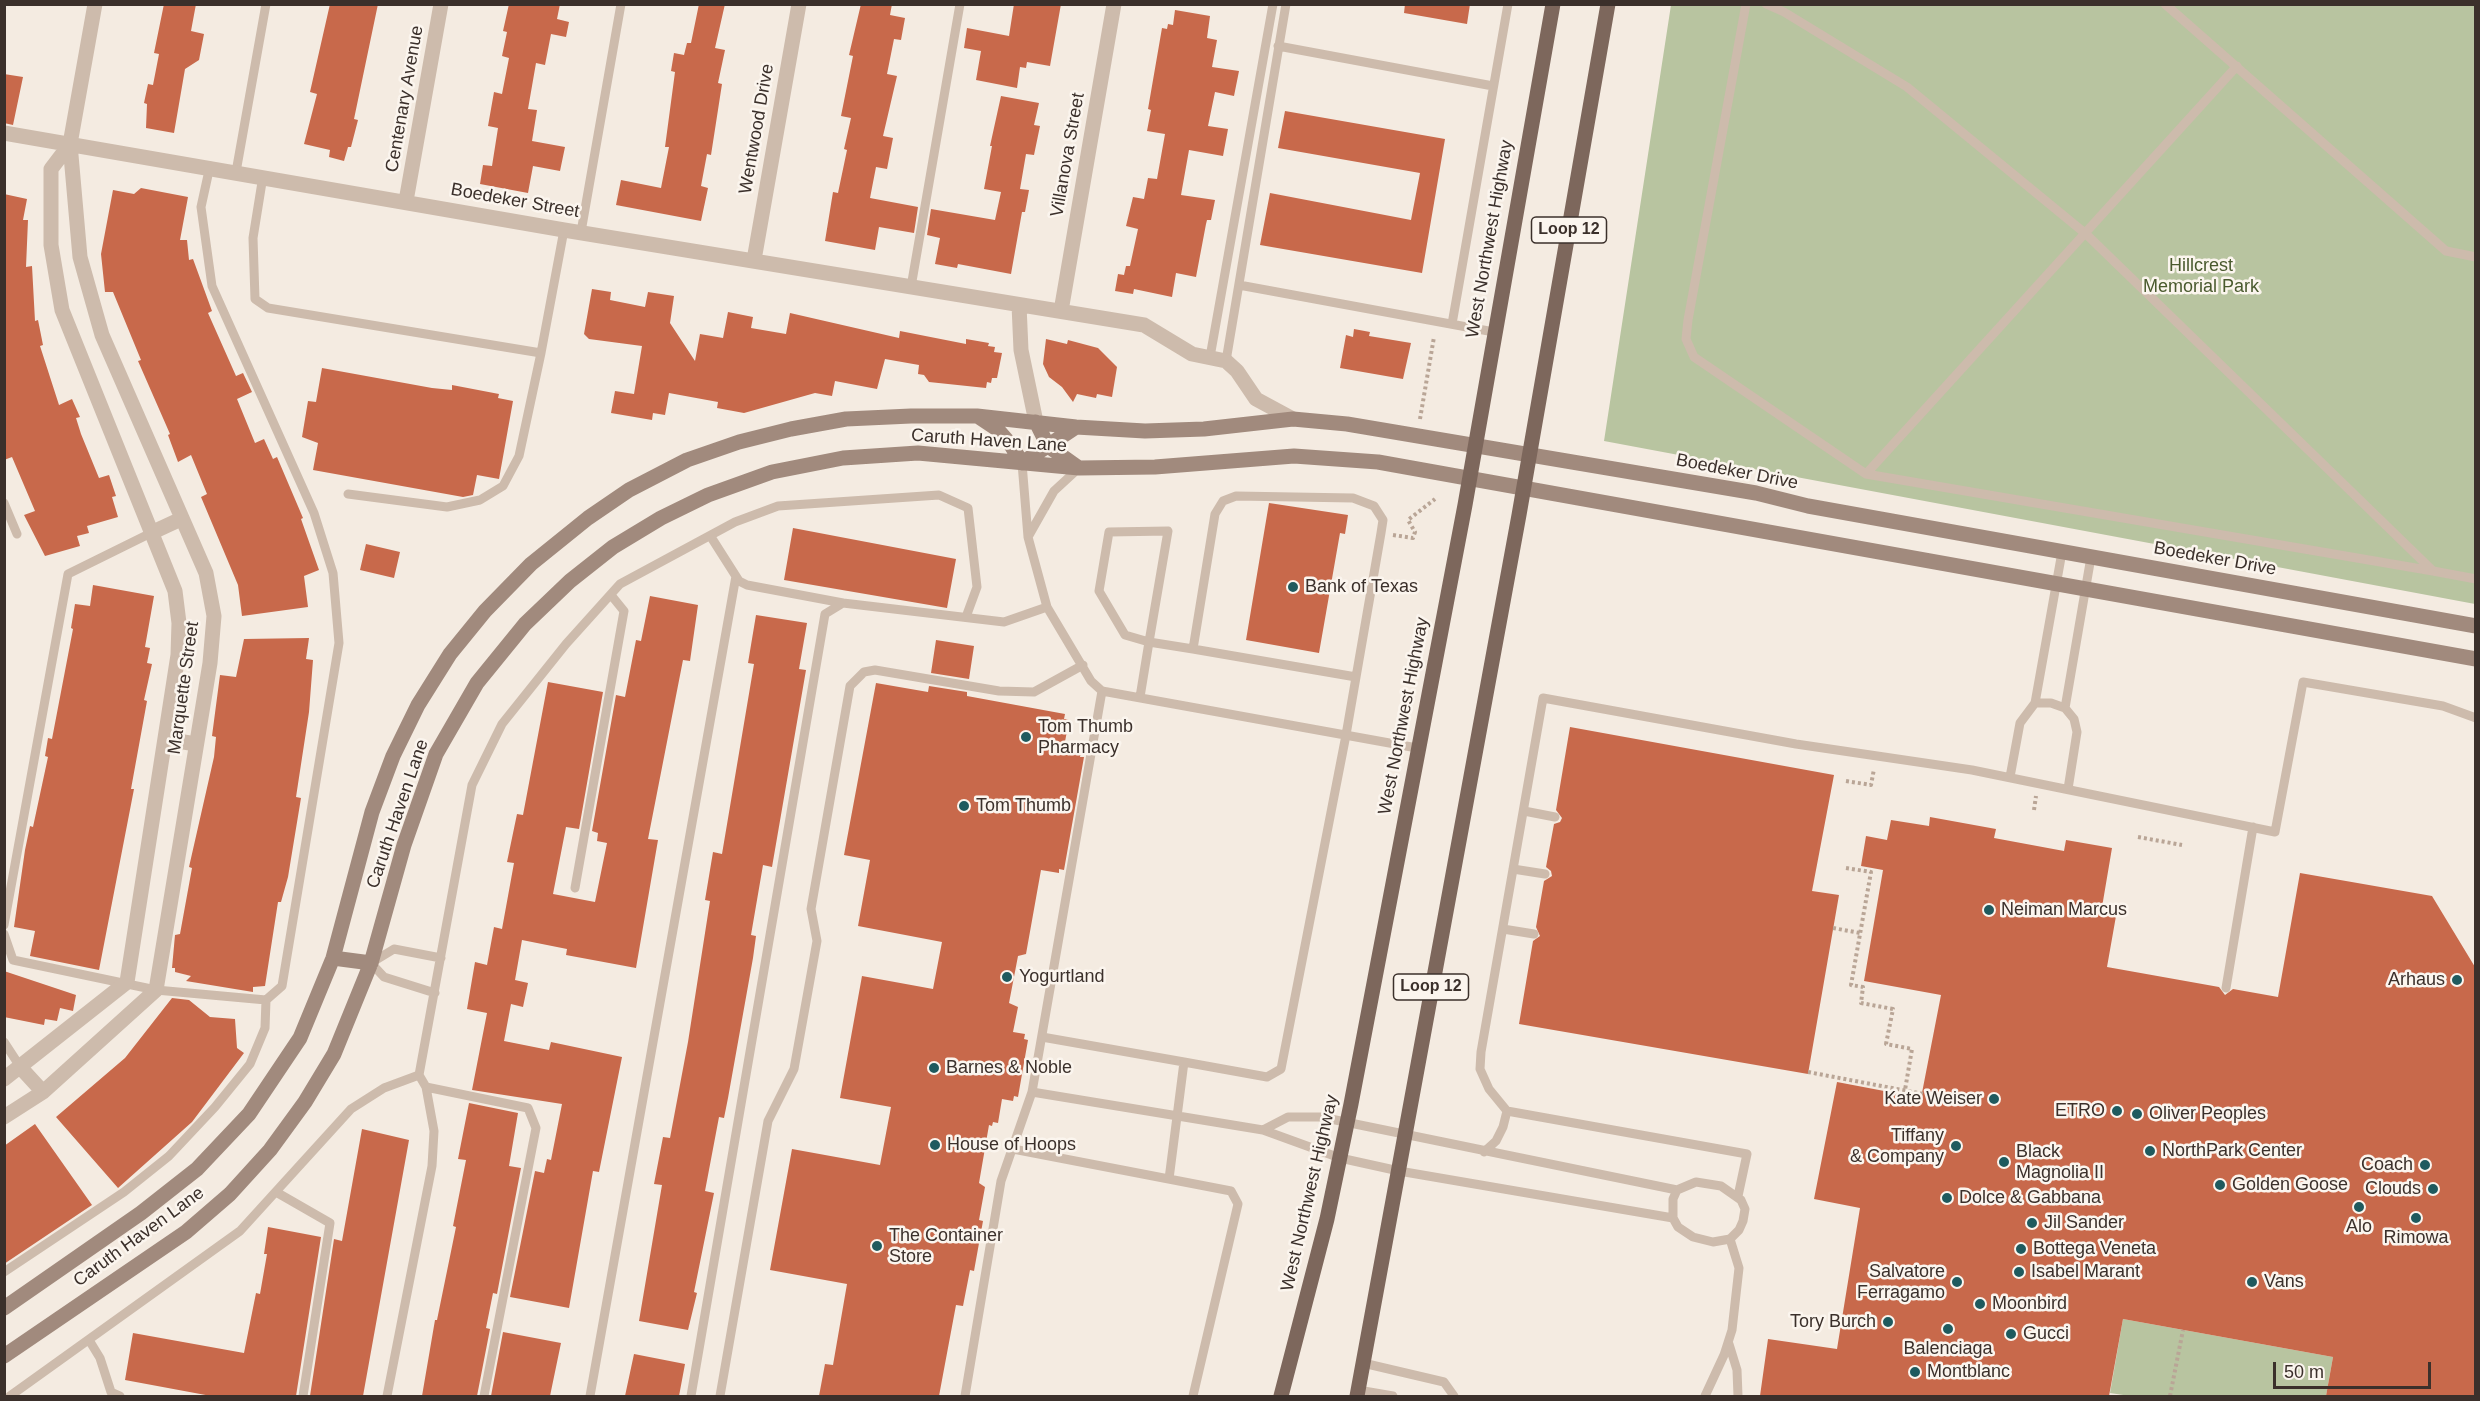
<!DOCTYPE html>
<html>
<head>
<meta charset="utf-8">
<style>
	body { margin:0 }
	#map { position:relative; width:2480px; height:1401px; overflow:hidden; background:#f4ebe1; font-family:Helvetica,sans-serif }
	canvas { display:block }
	.frame { position:absolute; inset:0; border:6px solid #3b302b; pointer-events:none }
	.scale { position:absolute; left:2273px; top:1362px; width:158px; height:27px; box-sizing:border-box; border:3px solid #3b302b; border-top:0; padding-left:8px; font-size:18px; line-height:21px; white-space:nowrap; color:#3b302b; -webkit-text-stroke:4px #fbf5ee; paint-order:stroke }
</style>
</head>
<body>
<div id="map">
<canvas width="2480" height="1401"></canvas>
<div class="frame"></div>
<div class="scale">50 m</div>
</div>
<script>
const c = document.querySelector('canvas').getContext('2d');
c.lineJoin = 'round';
function paint(path, color) {
  c.fillStyle = color;
  c.fill(path, 'evenodd');
}
function toPath(rows) {
  const path = new Path2D();
  for (const r of rows) {
    path.moveTo(r[0], r[1]);
    for (let i = 2; i < r.length; i += 2) path.lineTo(r[i], r[i + 1]);
  }
  return path;
}
function strokePath(path, color, width, dash) {
  c.strokeStyle = color;
  c.lineWidth = width;
  c.lineCap = dash ? 'butt' : 'round';
  c.setLineDash(dash || []);
  c.stroke(path);
}
function drawText(font, color, halo, rows, align = 'center') {
  c.font = font + ' Helvetica,sans-serif';
  c.lineWidth = 5;
  c.setLineDash([]);
  c.textBaseline = 'middle';
  c.strokeStyle = halo;
  c.fillStyle = color;
  for (const [text, x, y, turn = 0] of rows) {
    c.save();
    c.translate(x, y);
    c.rotate((+turn || 0) * Math.PI / 180);
    c.textAlign = isNaN(turn) ? turn : align;
    if (halo) c.strokeText(text, 0, 0);
    c.fillText(text, 0, 0);
    c.restore();
  }
}
paint(toPath([
	[1671,5,2475,5,2475,604,1604,441],
	[2123,1319,2333,1357,2326,1396,2130,1396,2110,1393]
]), '#b8c4a0');
paint(toPath([
	[164,4,196,4,191,31,204,34,199,60,185,69,174,133,146,128,147,104,144,103,148,84,153,85,159,54,154,53],
	[330,4,378,4,354,119,358,120,351,147,348,147,344,161,329,157,330,150,304,144,317,94,310,92],
	[509,4,560,4,557,19,569,22,566,37,551,34,545,65,536,63,528,109,537,110,532,141,565,147,560,171,533,166,528,193,480,184,483,165,492,166,498,128,488,126,494,92,502,94,509,58,502,56,507,32,503,31],
	[699,4,725,4,715,48,725,50,718,83,722,84,711,155,707,154,701,186,708,188,701,221,616,205,621,180,661,188,669,147,665,147,675,72,671,71,674,53,684,55,687,43,691,43],
	[861,4,892,4,890,15,905,18,901,40,894,39,887,74,897,76,883,136,893,138,887,169,876,167,870,198,918,207,914,233,879,227,875,250,825,241,833,192,838,193,847,150,844,149,851,118,841,116,853,56,849,55],
	[1014,4,1061,4,1050,66,1027,62,1026,68,1020,67,1017,88,976,80,981,51,964,48,967,28,1009,36],
	[1405,4,1470,4,1467,24,1404,13],
	[1175,10,1210,16,1207,38,1217,40,1212,67,1239,71,1234,96,1215,92,1208,126,1228,129,1223,156,1189,150,1181,195,1215,200,1211,220,1207,220,1206,224,1196,277,1176,273,1172,297,1134,289,1133,294,1115,291,1118,274,1124,275,1126,266,1130,266,1138,229,1126,226,1133,197,1144,199,1148,178,1157,179,1165,134,1147,131,1151,110,1148,109,1162,28,1167,29,1168,24,1173,25],
	[4,74,23,77,13,125,4,123],
	[1001,96,1039,103,1034,125,1040,126,1034,155,1026,154,1020,189,1029,190,1025,212,1022,212,1011,274,958,264,957,268,935,264,940,238,927,235,931,209,995,220,1001,192,984,189,992,146,990,146],
	[1285,111,1445,139,1422,273,1260,245,1270,193,1411,220,1420,173,1278,148],
	[141,188,188,197,180,240,187,240,189,260,193,259,212,311,208,313,236,376,243,373,252,392,237,399,255,443,264,439,273,459,277,457,303,518,301,519,319,570,304,576,308,607,242,616,238,585,201,497,207,494,191,455,178,462,168,435,170,434,138,361,141,360,113,292,105,292,101,254,113,190,134,194],
	[4,194,27,199,23,220,28,220,26,267,32,266,35,321,38,320,43,345,40,346,59,405,72,399,80,417,76,418,81,434,99,478,109,475,116,496,112,497,118,517,87,526,89,533,77,536,80,546,45,556,24,515,35,511,12,457,4,460],
	[592,289,611,292,610,300,645,307,648,292,674,296,670,323,695,361,700,334,723,338,728,312,753,317,751,328,786,334,790,313,899,338,900,331,966,344,966,339,989,343,988,346,995,347,994,352,1002,353,997,378,992,378,991,383,987,382,986,388,929,382,924,375,918,374,919,365,885,359,877,389,835,381,832,396,815,393,744,413,717,408,718,402,669,393,665,415,653,413,652,420,611,413,615,391,634,394,642,346,589,339,584,334],
	[1354,329,1370,332,1369,336,1411,343,1403,379,1340,368,1346,335,1353,337],
	[1046,339,1067,344,1068,340,1098,348,1117,367,1112,397,1097,394,1096,398,1077,394,1073,402,1062,387,1049,377,1043,364],
	[322,368,432,388,452,390,452,385,499,394,498,398,513,401,499,479,477,475,473,495,463,497,313,470,318,443,302,437,308,401,316,402],
	[1269,503,1348,515,1345,534,1340,533,1319,653,1246,640],
	[793,528,956,559,947,608,784,580],
	[366,544,400,552,394,578,360,570],
	[93,585,154,596,145,647,150,648,147,663,152,664,144,700,147,701,131,789,134,789,99,970,30,956,35,931,14,927,25,850,30,826,33,827,48,757,45,756,48,738,52,739,73,629,71,628,75,604,90,606],
	[650,596,698,605,690,661,683,660,648,839,658,840,636,968,566,955,567,949,522,940,515,980,528,983,523,1007,511,1004,504,1041,549,1050,551,1042,622,1057,599,1172,593,1171,569,1308,510,1297,535,1171,544,1173,547,1159,551,1160,562,1104,472,1090,487,1013,467,1009,475,962,487,965,494,927,502,929,514,863,507,862,517,814,523,815,548,682,603,692,579,829,566,827,553,894,595,902,607,843,597,841,598,833,592,831,616,695,625,697,636,640,641,641],
	[756,615,807,623,799,669,806,670,772,867,763,865,751,935,756,936,753,958,728,1098,724,1118,719,1117,705,1191,714,1193,694,1292,697,1293,688,1330,639,1321,662,1185,654,1184,663,1137,670,1138,688,1042,710,901,705,900,713,852,722,854,754,664,748,663],
	[309,638,306,659,313,660,309,712,296,797,301,798,288,877,281,902,278,902,265,986,253,987,253,992,186,981,191,976,175,972,175,968,172,968,175,935,180,934,192,868,189,867,214,757,216,737,212,736,220,675,236,677,244,639],
	[936,640,974,646,969,679,931,673],
	[876,683,928,692,929,686,967,692,967,696,1065,714,1064,719,1069,720,1064,747,1081,751,1080,757,1084,757,1064,870,1059,869,1059,873,1041,870,1026,954,1018,956,1009,1003,1018,1007,1013,1032,1025,1034,1024,1039,1028,1040,1018,1097,1014,1096,1013,1101,1002,1099,998,1123,993,1122,992,1126,989,1125,979,1183,985,1187,979,1220,983,1221,974,1271,970,1270,963,1306,956,1305,939,1396,819,1396,825,1364,833,1365,847,1284,770,1270,792,1149,880,1165,891,1107,840,1098,862,976,933,989,942,942,858,926,870,860,844,855],
	[1570,727,1834,775,1812,891,1839,895,1808,1074,1519,1024,1533,941,1540,936,1536,927,1544,881,1552,876,1551,871,1546,867,1554,824,1560,822,1562,818,1556,810],
	[1930,817,1996,829,1994,838,2064,851,2066,840,2112,848,2101,913,2116,916,2107,967,2219,987,2225,995,2233,989,2278,997,2300,873,2432,896,2475,967,2475,1396,2326,1396,2333,1357,2123,1319,2109,1396,1760,1396,1768,1339,1837,1349,1860,1208,1814,1199,1837,1082,1921,1098,1941,995,1864,981,1883,870,1861,866,1866,836,1887,840,1891,820,1929,826],
	[4,971,76,995,73,1011,60,1008,57,1021,45,1019,44,1025,4,1017],
	[172,998,189,1000,210,1017,235,1019,237,1048,244,1053,192,1122,118,1188,56,1117,125,1058],
	[469,1103,518,1113,509,1166,521,1168,497,1294,493,1293,486,1328,490,1329,477,1396,422,1396,435,1320,437,1320,456,1227,453,1226,466,1160,458,1159],
	[35,1124,92,1205,4,1264,4,1146],
	[362,1129,409,1140,363,1396,310,1396,334,1239,342,1241],
	[268,1227,321,1237,296,1396,211,1396,125,1380,133,1333,244,1353,256,1293,260,1294,267,1254,264,1254],
	[503,1332,561,1343,550,1396,491,1396],
	[634,1354,685,1364,679,1396,625,1396]
]), '#c8694b');
strokePath(toPath([
	[1420,419,1434,337],
	[1393,535,1413,538,1415,532,1408,520,1435,499],
	[1846,781,1871,785,1874,769],
	[2034,810,2036,796],
	[2138,837,2182,845],
	[1846,868,1871,872,1851,985,1863,987,1861,1003,1893,1009,1886,1044,1912,1049,1905,1090],
	[1833,928,1860,933],
	[1808,1072,1955,1100],
	[2170,1396,2183,1330]
]), '#b9a596', 4, [3, 3]);
strokePath(toPath([
	[1746,4,1688,320,1686,339,1694,357,1866,474,2433,571],
	[1766,4,1784,12,1907,87,2086,234,2433,571,2476,579],
	[2165,4,2446,251,2476,257],
	[1278,46,1493,86],
	[236,172,266,4],
	[263,176,253,238,255,299,268,308,541,353,564,230],
	[581,232,621,4],
	[1239,285,1494,332],
	[911,287,960,4],
	[1452,324,1508,4],
	[1210,357,1273,4],
	[1226,361,1286,4],
	[1022,463,1028,537,1047,607,1091,681,1102,691,1417,748],
	[1866,474,2237,66],
	[348,494,447,507,480,500,503,486,519,456,541,353],
	[4,503,17,534],
	[711,537,739,581,747,585,843,603],
	[1028,537,1054,491,1079,468],
	[1140,697,1149,642,1168,531,1109,532,1099,591,1125,635,1149,642,1193,649],
	[2035,703,2062,552],
	[2065,708,2091,557],
	[2010,777,2020,723,2035,703,2051,703,2065,708,2074,719,2077,732,2068,789],
	[1524,811,1555,817],
	[1513,869,1545,874],
	[575,888,624,611,611,595],
	[4,925,68,574,153,532],
	[1503,929,1534,934],
	[4,934,13,960,156,990,266,1000,282,986,339,643,333,573,314,513,212,286,201,207,210,166],
	[2226,988,2253,827],
	[435,993,384,977,371,963,394,949,441,958],
	[1042,1037,1184,1062],
	[4,1042,21,1068],
	[419,1075,426,1087,528,1108,536,1128,484,1396],
	[1032,1092,1263,1130,1340,1158,1399,1171,1673,1218],
	[1263,1130,1288,1117,1321,1117,1677,1190],
	[1013,1149,1231,1191,1238,1204,1193,1396],
	[1484,1152,1496,1141,1503,1127,1507,1111],
	[1169,1179,1184,1062,1267,1077,1281,1069,1346,735,1381,533,1383,520,1374,506,1353,498,1236,496,1223,501,1215,514,1193,649,1356,677],
	[1696,1182,1721,1186,1741,1200,1745,1209,1743,1221,1739,1230,1730,1239,1713,1242,1693,1237,1678,1227,1673,1218,1673,1199,1677,1190,1696,1182],
	[276,1192,330,1223,303,1396],
	[1738,1196,1747,1154,1507,1111,1489,1089,1480,1069,1481,1052,1543,698,1796,744,1972,770,2275,832,2303,682,2443,706,2476,718],
	[4,1272,124,1192,169,1156,215,1107,250,1064,265,1028,266,1000],
	[89,1340,100,1358,111,1392,120,1396],
	[1729,1344,1737,1370,1738,1396],
	[1363,1363,1444,1382,1454,1396],
	[1358,1390,1393,1396],
	[10,1396,240,1231,351,1109,384,1088,419,1075,472,785,502,724,566,644,620,584,735,522,778,506,939,495,968,508,977,587,966,617],
	[387,1396,432,1166,434,1131,426,1087],
	[590,1396,736,576],
	[691,1396,825,614,843,603,1004,622,1047,607],
	[720,1396,768,1121,794,1069,817,941,811,909,850,686,864,672,875,670,999,691,1034,692,1083,665],
	[965,1396,1001,1181,1032,1092,1102,691],
	[1705,1396,1724,1355,1732,1330,1739,1268,1730,1239]
]), '#cdbbac', 9);
strokePath(toPath([
	[4,133,564,230,1144,325,1192,354,1226,361,1237,371,1256,399,1293,419],
	[406,201,441,4],
	[754,260,799,4],
	[1019,305,1021,350,1036,422],
	[1061,311,1114,4],
	[153,532,181,519],
	[165,739,196,744],
	[21,1068,43,1092],
	[4,1079,127,982,178,655,179,623,175,591,62,310,51,245,51,169,70,144],
	[4,1117,43,1092,156,990,210,663,214,616,206,573,102,335,80,257,70,144,95,4]
]), '#cdbbac', 15);
strokePath(toPath([
	[979,417,997,429,1011,445,1022,463],
	[1036,422,1048,446,1079,468],
	[1022,463,1076,427],
	[333,958,371,963],
	[4,1308,141,1213,197,1169,249,1114,300,1038,333,958,372,812,393,756,418,705,450,654,485,611,531,564,588,518,629,490,687,460,739,442,791,429,846,419,911,416,977,416,1076,427,1145,431,1204,429,1293,419,1347,424,1756,493,1808,506,2476,626],
	[4,1356,186,1232,230,1194,270,1150,305,1102,334,1054,371,963,404,845,436,754,477,683,525,624,570,581,613,547,661,518,708,495,772,472,843,458,918,453,1079,468,1155,467,1294,456,1378,462,2476,659]
]), '#a18a7d', 15);
strokePath(toPath([
	[1281,1396,1327,1219,1351,1104,1465,505,1553,4],
	[1357,1396,1519,515,1608,4]
]), '#7d675c', 15);
for (const [x, y, r, color] of [
	[1293,587,6,"#1f5a5e"],
	[1026,737,6,"#1f5a5e"],
	[964,806,6,"#1f5a5e"],
	[1989,910,6,"#1f5a5e"],
	[1007,977,6,"#1f5a5e"],
	[2457,980,6,"#1f5a5e"],
	[934,1068,6,"#1f5a5e"],
	[1994,1099,6,"#1f5a5e"],
	[2117,1111,6,"#1f5a5e"],
	[2137,1114,6,"#1f5a5e"],
	[935,1145,6,"#1f5a5e"],
	[1956,1146,6,"#1f5a5e"],
	[2150,1151,6,"#1f5a5e"],
	[2004,1162,6,"#1f5a5e"],
	[2425,1165,6,"#1f5a5e"],
	[2220,1185,6,"#1f5a5e"],
	[2433,1189,6,"#1f5a5e"],
	[1947,1198,6,"#1f5a5e"],
	[2359,1207,6,"#1f5a5e"],
	[2416,1218,6,"#1f5a5e"],
	[2032,1223,6,"#1f5a5e"],
	[877,1246,6,"#1f5a5e"],
	[2021,1249,6,"#1f5a5e"],
	[2019,1272,6,"#1f5a5e"],
	[1957,1282,6,"#1f5a5e"],
	[2252,1282,6,"#1f5a5e"],
	[1980,1304,6,"#1f5a5e"],
	[1888,1322,6,"#1f5a5e"],
	[1948,1329,6,"#1f5a5e"],
	[2011,1334,6,"#1f5a5e"],
	[1915,1372,6,"#1f5a5e"]
]) {
  const dot = new Path2D();
  dot.arc(x, y, r, 0, 2 * Math.PI);
  c.fillStyle = color;
  c.fill(dot);
  strokePath(dot, '#fbf5ee', 2);
}
for (const [x, y, w] of [
	[1569,230,75],
	[1431,987,75]
]) {
  const box = new Path2D();
  box.roundRect(x - w / 2, y - 13, w, 26, 4.5);
  c.fillStyle = '#fbf5ee';
  c.fill(box);
  strokePath(box, '#3b302b', 1.5);
}
drawText('bold 16px', '#3b302b', null, [
	["Loop 12",1569,230],
	["Loop 12",1431,987]
]);
drawText('18px', '#3b302b', '#fbf5ee', [
	["Centenary Avenue",405,99,-80],
	["Wentwood Drive",757,129,-80],
	["Villanova Street",1068,155,-80],
	["Boedeker Street",515,201,10],
	["West Northwest Highway",1490,239,-80],
	["Caruth Haven Lane",989,441,4],
	["Boedeker Drive",1737,472,11],
	["Boedeker Drive",2215,559,10],
	["Marquette Street",184,688,-82],
	["West Northwest Highway",1404,716,-79],
	["Caruth Haven Lane",398,814,-71],
	["West Northwest Highway",1310,1193,-77],
	["Caruth Haven Lane",139,1237,-36]
]);
drawText('18px', '#4a5a2e', '#fbf5ee', [
	["Hillcrest",2201,266],
	["Memorial Park",2201,287]
]);
drawText('18px', '#3b302b', '#fbf5ee', [
	["Bank of Texas",1305,587],
	["Tom Thumb",1038,727],
	["Pharmacy",1038,748],
	["Tom Thumb",976,806],
	["Neiman Marcus",2001,910],
	["Yogurtland",1019,977],
	["Arhaus",2445,980,"right"],
	["Barnes & Noble",946,1068],
	["Kate Weiser",1982,1099,"right"],
	["ETRO",2105,1111,"right"],
	["Oliver Peoples",2149,1114],
	["Tiffany",1944,1136,"right"],
	["& Company",1944,1157,"right"],
	["House of Hoops",947,1145],
	["NorthPark Center",2162,1151],
	["Black",2016,1152],
	["Magnolia II",2016,1173],
	["Coach",2413,1165,"right"],
	["Golden Goose",2232,1185],
	["Clouds",2421,1189,"right"],
	["Dolce & Gabbana",1959,1198],
	["Jil Sander",2044,1223],
	["Alo",2359,1227,"center"],
	["The Container",889,1236],
	["Store",889,1257],
	["Rimowa",2416,1238,"center"],
	["Bottega Veneta",2033,1249],
	["Salvatore",1945,1272,"right"],
	["Ferragamo",1945,1293,"right"],
	["Isabel Marant",2031,1272],
	["Vans",2264,1282],
	["Moonbird",1992,1304],
	["Tory Burch",1876,1322,"right"],
	["Gucci",2023,1334],
	["Balenciaga",1948,1349,"center"],
	["Montblanc",1927,1372]
], 'left');
</script>
</body>
</html>
